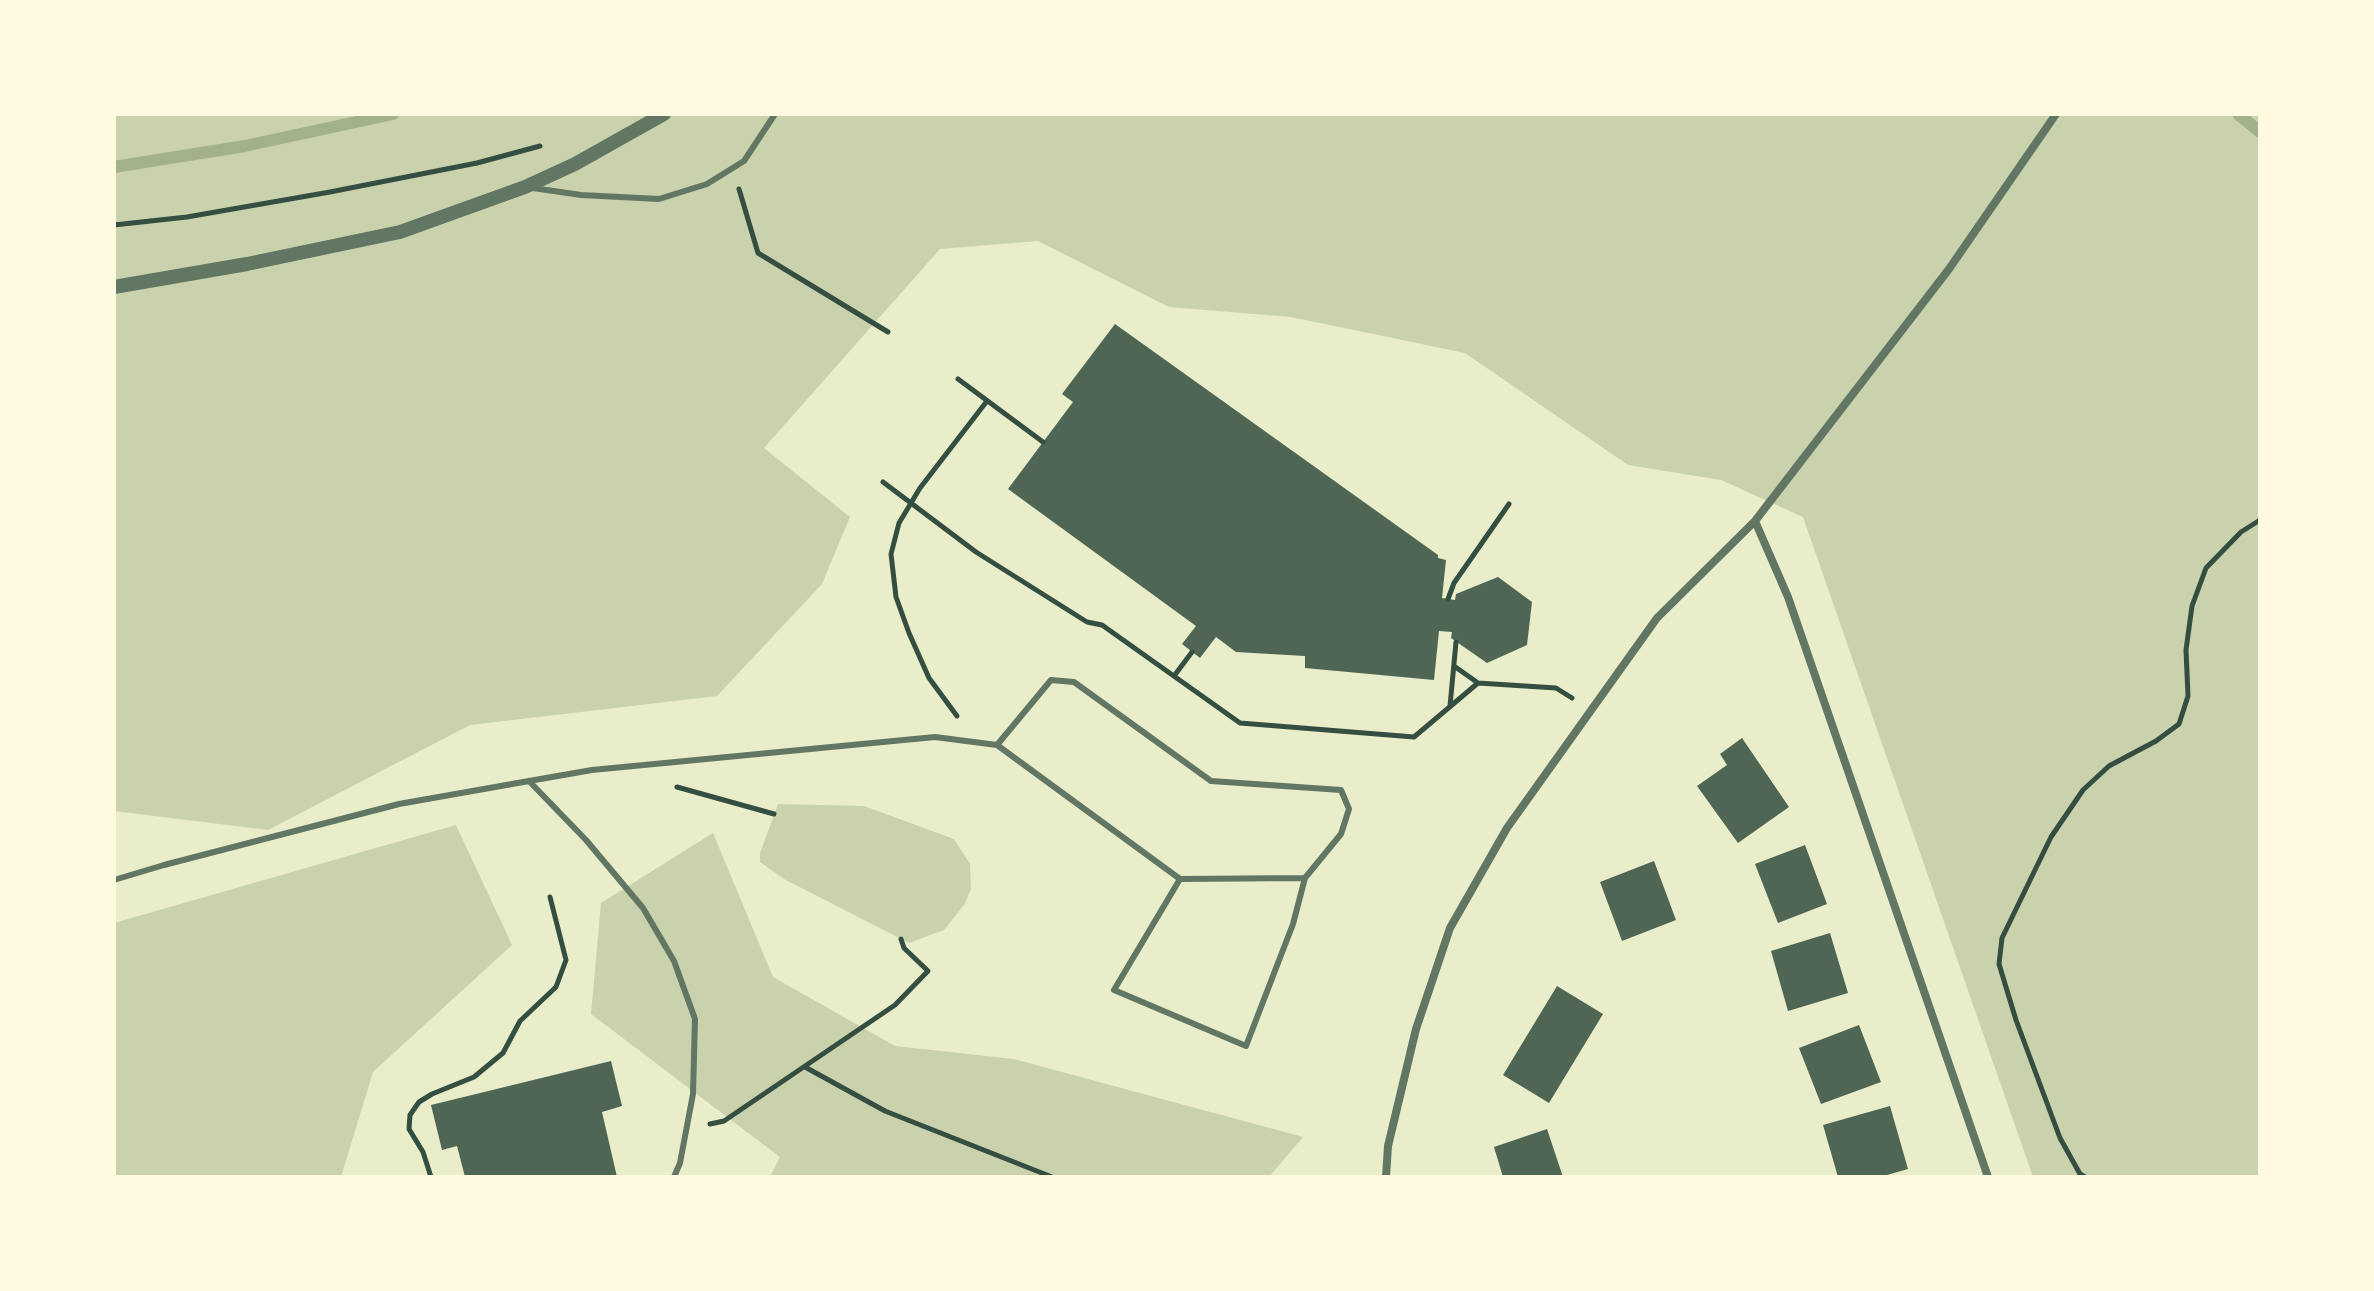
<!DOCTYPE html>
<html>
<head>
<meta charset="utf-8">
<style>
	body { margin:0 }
	#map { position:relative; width:2374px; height:1291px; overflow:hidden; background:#e9edc9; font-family:"Asap Condensed",sans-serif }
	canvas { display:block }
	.frame { position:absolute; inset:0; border:116px solid #fefae0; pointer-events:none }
</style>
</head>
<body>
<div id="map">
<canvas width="2374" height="1291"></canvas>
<div class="frame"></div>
</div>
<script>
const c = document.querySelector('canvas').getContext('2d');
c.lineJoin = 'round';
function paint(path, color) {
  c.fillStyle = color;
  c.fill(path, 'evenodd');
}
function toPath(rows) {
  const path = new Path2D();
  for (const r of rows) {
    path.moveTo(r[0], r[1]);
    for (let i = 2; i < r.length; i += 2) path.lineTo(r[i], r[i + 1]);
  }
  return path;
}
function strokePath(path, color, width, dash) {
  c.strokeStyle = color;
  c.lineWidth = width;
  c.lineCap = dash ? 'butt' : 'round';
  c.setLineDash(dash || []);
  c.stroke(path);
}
paint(toPath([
	[114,114,2260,114,2260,1177,2033,1177,1803,517,1721,480,1628,465,1465,353,1291,317,1169,307,1038,241,940,249,764,448,850,517,822,584,717,696,470,725,268,830,114,811],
	[778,804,864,806,954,839,970,864,971,889,964,905,944,930,909,943,784,879,760,862,760,853],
	[456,825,512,945,373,1072,341,1177,114,1177,114,923],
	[713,833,773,977,895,1046,1014,1059,1303,1137,1269,1177,770,1177,780,1157,591,1014,601,903]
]), '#cad2ad');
strokePath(toPath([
	[2238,114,2260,132],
	[114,167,245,146,393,114]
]), '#a3b18a', 12);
paint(toPath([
	[1115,324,1438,555,1438,558,1446,560,1442,598,1455,600,1456,594,1498,577,1532,602,1527,645,1487,663,1451,638,1452,632,1439,631,1434,680,1305,668,1305,656,1236,652,1216,637,1200,658,1182,644,1196,626,1008,489,1073,402,1062,394],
	[1742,738,1789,807,1738,843,1697,786,1727,765,1720,754],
	[1805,845,1827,904,1778,923,1755,864],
	[1654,861,1676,920,1622,941,1600,882],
	[1830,933,1848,993,1788,1011,1771,951],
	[1557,986,1603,1014,1549,1103,1503,1075],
	[1859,1025,1881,1082,1821,1104,1799,1048],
	[611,1061,622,1106,602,1112,617,1177,465,1177,457,1146,442,1150,431,1105],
	[1890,1106,1908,1169,1880,1177,1838,1177,1823,1125],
	[1547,1129,1563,1177,1503,1177,1494,1147]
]), '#4f6655');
strokePath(toPath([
	[739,189,758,253,888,332],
	[114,225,187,217,330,192,477,163,540,146],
	[958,379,1043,442],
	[883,482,976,552,1087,622,1102,625,1240,723,1414,737,1478,683,1556,688,1572,698],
	[1448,599,1454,583,1509,504],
	[1454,666,1478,683],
	[1174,676,1192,652],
	[1450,706,1456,642],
	[957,716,929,678,909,633,896,597,891,554,899,523,920,488,987,401],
	[677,787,774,814],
	[805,1067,885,1111,1052,1177],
	[710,1124,724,1121,895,1005,928,971,904,948,901,939],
	[431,1177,423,1152,409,1129,410,1115,419,1102,432,1094,474,1077,503,1053,520,1021,556,987,566,960,550,897],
	[2085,1177,2080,1174,2060,1138,2016,1020,1999,964,2002,938,2051,837,2083,790,2109,766,2156,741,2179,724,2188,696,2186,650,2192,606,2206,568,2241,532,2260,520]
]), '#344e41', 5);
strokePath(toPath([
	[533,188,581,195,659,199,707,184,744,161,775,114],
	[529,781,586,840,643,908,674,961,695,1019,693,1094,680,1163,674,1177],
	[1180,879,1114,990,1246,1046,1293,924,1305,878],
	[114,880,164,865,399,804,529,781,592,770,935,737,997,745,1180,879,1305,878,1341,834,1349,809,1341,790,1211,781,1074,682,1051,680,997,745]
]), '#617663', 6);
strokePath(toPath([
	[1386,1177,1388,1146,1416,1029,1450,928,1507,828,1657,618,1755,521],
	[1988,1177,1788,597,1755,521,1949,269,2056,114]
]), '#617663', 8);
strokePath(toPath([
	[114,287,247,264,400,232,525,187,575,164,664,114]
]), '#617663', 14);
</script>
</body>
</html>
